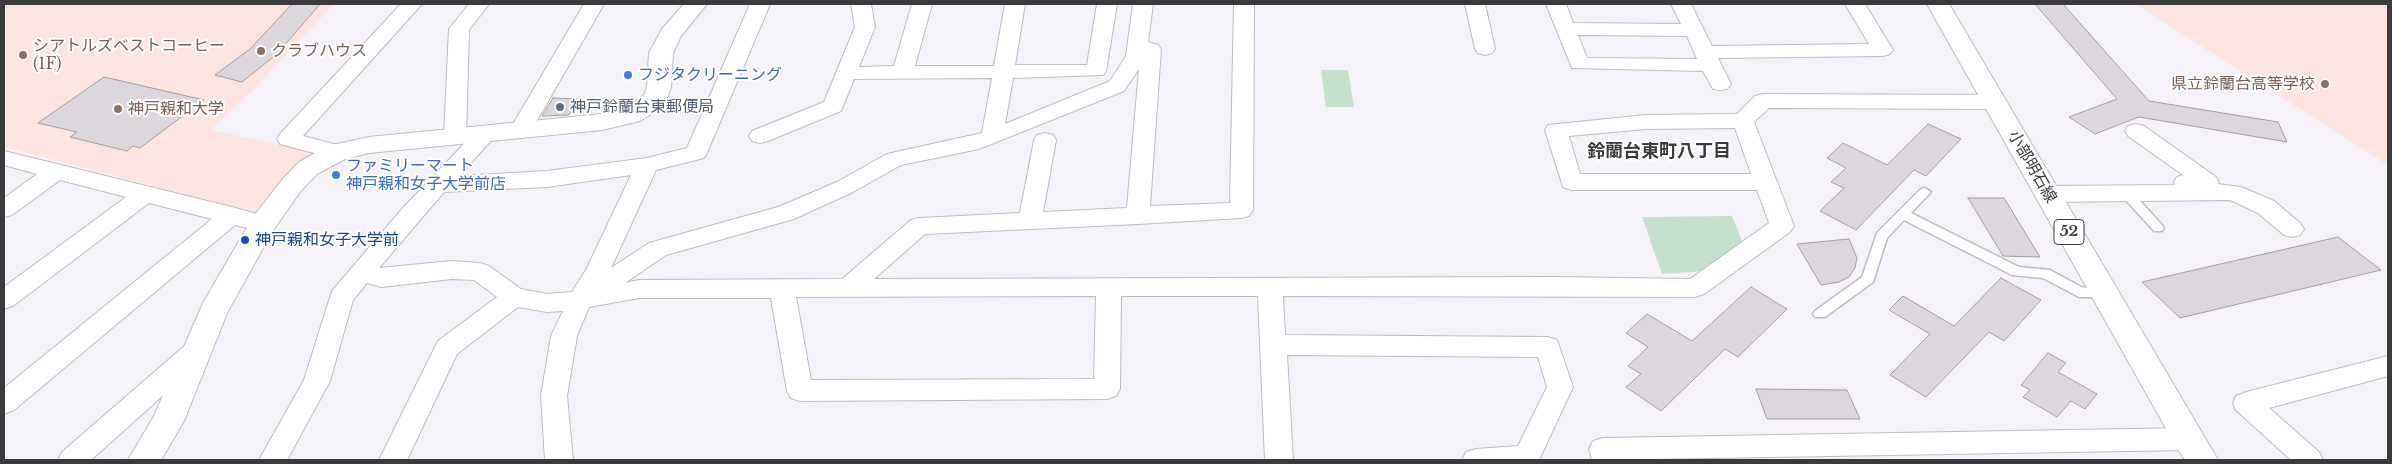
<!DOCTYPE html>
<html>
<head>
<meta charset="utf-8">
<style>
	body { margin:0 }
	#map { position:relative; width:2392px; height:464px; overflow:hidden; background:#f6f2f9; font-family:"Libre Baskerville",serif }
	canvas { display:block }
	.frame { position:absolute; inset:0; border:5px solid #3b3a3c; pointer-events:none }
</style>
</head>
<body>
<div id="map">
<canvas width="2392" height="464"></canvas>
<div class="frame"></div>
</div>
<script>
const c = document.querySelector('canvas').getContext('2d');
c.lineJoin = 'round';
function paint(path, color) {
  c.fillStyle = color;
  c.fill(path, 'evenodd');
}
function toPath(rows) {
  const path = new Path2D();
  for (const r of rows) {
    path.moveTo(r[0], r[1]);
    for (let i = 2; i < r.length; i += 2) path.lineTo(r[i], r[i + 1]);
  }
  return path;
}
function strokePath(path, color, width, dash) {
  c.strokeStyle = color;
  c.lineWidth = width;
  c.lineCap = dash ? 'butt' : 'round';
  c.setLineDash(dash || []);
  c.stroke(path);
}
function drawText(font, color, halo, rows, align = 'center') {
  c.font = font + ' "Libre Baskerville","Noto Sans JP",serif';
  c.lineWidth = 4;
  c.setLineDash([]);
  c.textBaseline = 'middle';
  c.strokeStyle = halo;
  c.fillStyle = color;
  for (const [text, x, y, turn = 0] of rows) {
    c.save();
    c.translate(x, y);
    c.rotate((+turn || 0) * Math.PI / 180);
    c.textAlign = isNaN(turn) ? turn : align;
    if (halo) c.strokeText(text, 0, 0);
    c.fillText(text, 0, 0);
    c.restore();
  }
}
paint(toPath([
	[4,4,334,4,255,88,211,130,313,152,282,182,259,213,4,147],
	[2135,4,2388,4,2388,166,2388,165]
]), '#fee4de');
paint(toPath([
	[1321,70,1348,70,1354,107,1326,107],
	[1732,216,1743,243,1707,269,1695,272,1662,274,1642,217]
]), '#c5e1cc');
const building = toPath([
	[292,4,320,4,277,54,242,82,215,75,250,49,292,4],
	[2035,4,2063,4,2149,101,2278,122,2287,142,2139,117,2095,134,2069,117,2117,99,2035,4],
	[104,77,204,100,140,148,133,146,127,151,70,137,77,132,38,123,104,77],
	[553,98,578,99,569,115,542,116,553,98],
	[1928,124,1961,139,1926,176,1914,170,1856,230,1820,211,1844,188,1831,182,1846,168,1827,158,1843,143,1887,165,1928,124],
	[1968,198,2004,198,2040,257,2003,256,1968,198],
	[2338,237,2381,270,2180,318,2142,282,2338,237],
	[1849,239,1857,258,1855,268,1849,277,1839,282,1821,285,1797,244,1849,239],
	[2001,278,2041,300,2004,341,1989,332,1926,397,1890,375,1930,334,1889,310,1903,296,1954,326,2001,278],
	[1751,287,1787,309,1738,357,1725,349,1661,411,1626,387,1641,374,1628,366,1648,347,1626,333,1647,314,1692,341,1751,287],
	[2048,353,2066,363,2058,372,2097,394,2085,409,2071,401,2057,417,2023,397,2030,390,2021,385,2048,353],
	[1756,389,1847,390,1860,419,1767,419,1756,389]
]);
paint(building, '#dcd7dd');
strokePath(building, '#a09ca1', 1);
const lane = toPath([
	[1925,188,1931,192,1911,213,2019,267,2050,270,2081,287,2110,291,2112,294,2110,297,2079,297,2043,278,2012,275,1904,220,1887,238,1873,282,1825,317,1815,317,1813,314,1815,311,1862,277,1877,233,1921,189,1925,188],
	[2127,190,2131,191,2162,225,2164,228,2162,231,2154,231,2123,197,2121,194,2123,191,2127,190]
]);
const street = toPath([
	[401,4,422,4,303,136,345,147,348,152,345,157,337,159,280,144,277,139,280,134,401,4],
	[469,4,489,4,469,30,466,137,463,142,455,144,447,142,444,137,449,29,469,4],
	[584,4,604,4,528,136,520,138,512,136,509,131,584,4],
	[750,4,770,4,707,153,704,158,656,170,611,268,649,243,778,207,837,182,887,154,982,133,992,78,854,79,841,111,768,141,760,143,752,141,749,136,752,131,824,102,855,27,851,4,871,4,875,27,859,67,894,66,912,4,932,4,915,66,994,66,1005,4,1025,4,1015,65,1087,65,1097,4,1117,4,1106,71,1103,75,1013,78,1005,124,1110,81,1126,56,1133,4,1153,4,1148,42,1158,45,1161,49,1150,206,1230,203,1234,4,1254,4,1253,210,1249,216,1241,218,1138,224,925,234,874,279,1554,277,1690,279,1769,223,1757,190,1571,190,1563,187,1545,130,1548,125,1646,115,1737,114,1755,96,1763,94,1994,95,2002,97,2005,102,2002,107,1994,109,1769,108,1754,122,1794,226,1790,232,1704,294,1695,297,1283,296,1285,335,1548,337,1557,340,1573,387,1539,460,1462,460,1466,452,1476,449,1518,446,1547,387,1538,357,1287,355,1293,460,1265,460,1258,296,1121,296,1120,389,1116,396,1107,399,800,401,791,398,787,391,771,298,639,298,589,307,577,336,567,396,573,460,545,460,541,396,551,336,563,311,547,312,518,307,457,354,407,460,379,460,438,341,497,297,474,280,452,279,381,287,367,283,353,300,330,381,287,460,259,460,304,380,332,291,402,209,478,129,486,127,494,129,497,134,459,176,547,171,647,158,687,148,750,4],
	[1139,69,1127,208,1043,212,1056,140,1053,135,1045,133,1037,135,1034,140,1020,213,919,218,911,220,842,279,639,280,625,283,666,255,794,219,853,192,901,165,979,149,1124,91,1139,69],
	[1735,128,1751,174,1580,174,1569,136,1646,129,1735,128],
	[631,175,586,270,572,292,547,294,521,289,489,266,480,263,452,261,379,268,444,192,547,187,631,175],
	[1096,296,1094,379,811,380,796,297,1096,296],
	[1465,4,1485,4,1495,49,1492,53,1485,55,1478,53,1475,49,1465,4],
	[1546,4,1566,4,1573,23,1681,24,1671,4,1691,4,1712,46,1869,44,1845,4,1865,4,1893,50,1890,54,1883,56,1718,58,1731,84,1727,89,1720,90,1713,89,1703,71,1572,68,1546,4],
	[1578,35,1687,36,1697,59,1587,58,1578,35],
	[2136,124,2144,126,2216,177,2219,182,2218,184,2241,187,2274,201,2300,223,2304,229,2300,235,2292,237,2284,235,2258,213,2230,200,2047,202,2039,199,2035,194,2039,189,2047,186,2175,185,2174,182,2177,177,2183,175,2128,136,2125,131,2128,126,2136,124],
	[4,151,232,207,271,218,275,224,271,230,263,232,235,225,14,410,4,414,4,388,212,219,149,203,13,306,4,309,4,287,126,197,60,180,12,215,4,217,4,198,37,174,4,165,4,151],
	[198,339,207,342,211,349,207,356,91,460,58,460,62,452,189,342,198,339],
	[2388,356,2388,376,2269,408,2319,452,2323,460,2291,460,2236,410,2233,403,2236,396,2246,392,2388,356],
	[2188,428,2198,431,2202,439,2198,447,2188,450,1592,460,1589,449,1593,441,1603,438,2188,428]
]);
const secondary = toPath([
	[684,4,707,4,681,36,673,53,671,87,668,96,659,109,640,121,602,130,369,153,345,159,317,174,300,192,274,229,228,311,184,421,161,460,128,460,154,416,203,303,253,217,282,180,299,162,328,146,369,137,602,114,623,109,644,95,647,87,649,53,662,29,684,4]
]);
const primary = toPath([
	[1927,4,1949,4,2218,460,2185,460,2177,448,1927,4]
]);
strokePath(lane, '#bebac0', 3);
strokePath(street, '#bebac0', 2);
strokePath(secondary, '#bebac0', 2);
strokePath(primary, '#bebac0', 2);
paint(lane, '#fff');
paint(street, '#fff');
paint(secondary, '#fff');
paint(primary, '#fff');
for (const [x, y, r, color] of [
	[261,51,5,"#8d6e63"],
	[23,55,5,"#8d6e63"],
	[628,75,5,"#3f7fe0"],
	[2325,84,5,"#8d6e63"],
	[560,107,5,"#5c6f8a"],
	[118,109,5,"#8d6e63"],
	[336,175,5,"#3f7fe0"],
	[245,240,5,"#1a4fb4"]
]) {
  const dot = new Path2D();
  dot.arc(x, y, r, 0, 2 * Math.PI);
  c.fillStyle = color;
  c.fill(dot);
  strokePath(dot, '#fff', 2);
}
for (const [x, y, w] of [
	[2069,232,30]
]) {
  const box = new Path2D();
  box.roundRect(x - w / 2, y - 12.5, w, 25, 4);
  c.fillStyle = '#fff';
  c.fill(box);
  strokePath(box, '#3b3a3c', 1);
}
drawText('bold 15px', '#3b3a3c', null, [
	["52",2069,232]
]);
drawText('16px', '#785e54', '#fff', [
	["シアトルズベストコーヒー",33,46],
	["(1F)",33,64],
	["クラブハウス",271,51],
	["県立鈴蘭台高等学校",2315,84,"right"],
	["神戸親和大学",128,109]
], 'left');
drawText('16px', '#366cbe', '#fff', [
	["フジタクリーニング",638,75],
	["ファミリーマート",346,166],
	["神戸親和女子大学前店",346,184]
], 'left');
drawText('16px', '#4e5e75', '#fff', [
	["神戸鈴蘭台東郵便局",570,107]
], 'left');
drawText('16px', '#3b3a3c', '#fff', [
	["小部明石線",2032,167,60]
]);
drawText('16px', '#164399', '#fff', [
	["神戸親和女子大学前",255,240]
], 'left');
drawText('bold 18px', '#3b3a3c', '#fff', [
	["鈴蘭台東町八丁目",1659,152]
]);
</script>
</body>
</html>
